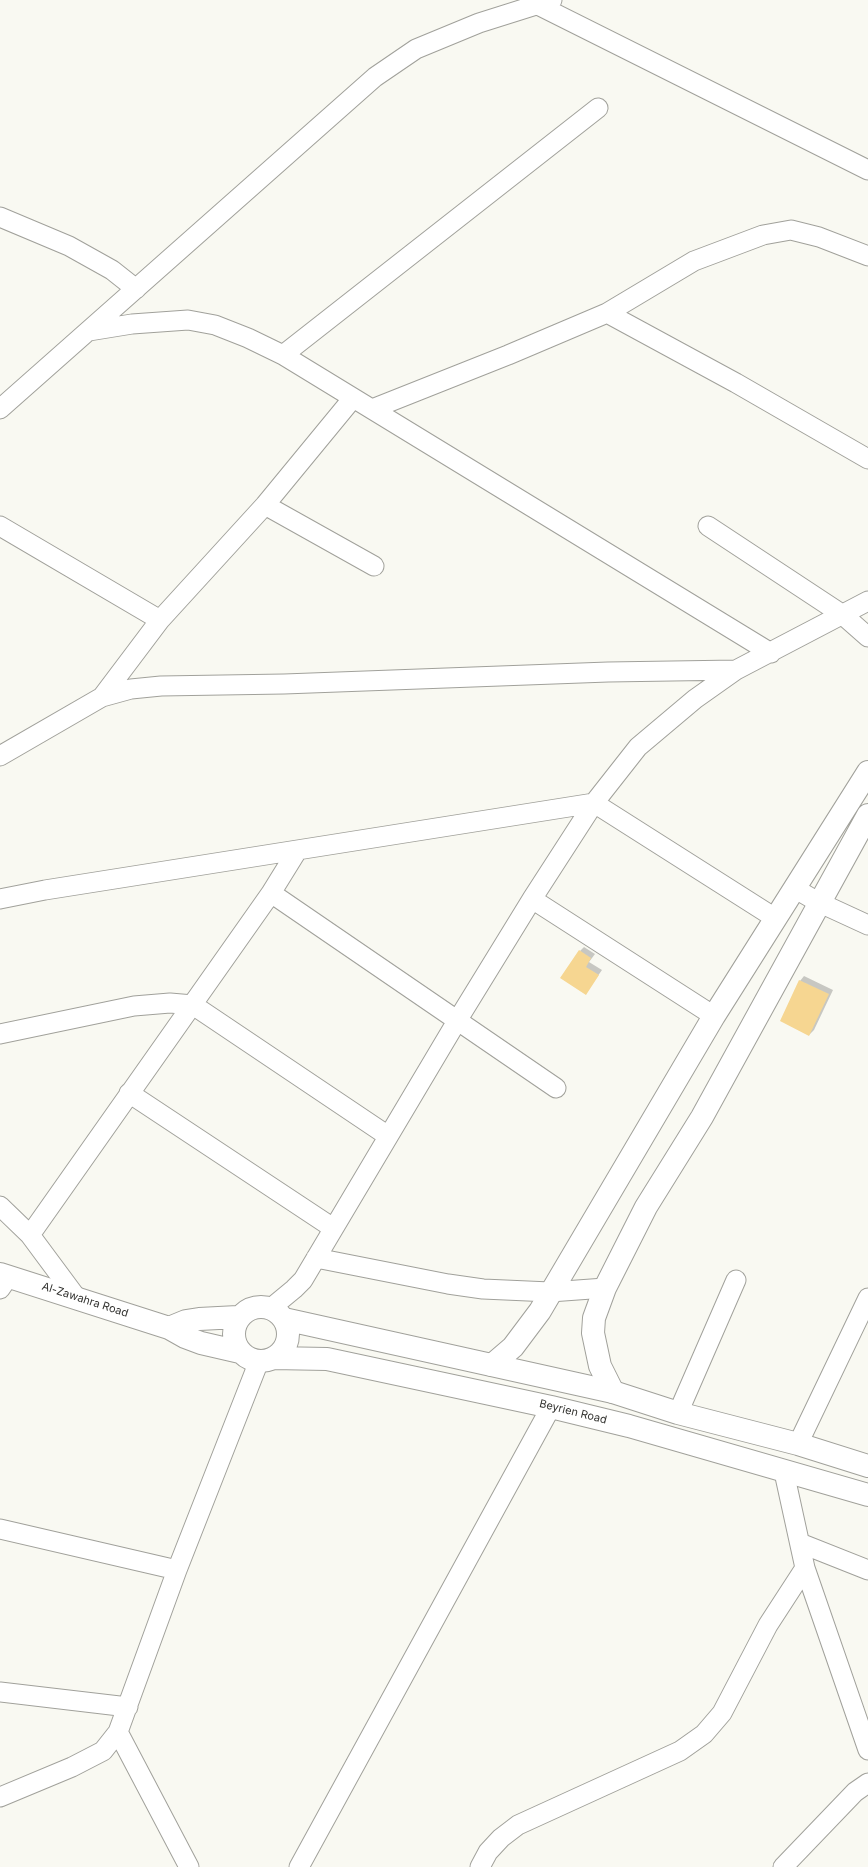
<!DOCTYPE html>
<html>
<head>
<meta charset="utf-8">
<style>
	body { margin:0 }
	canvas { display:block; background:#f9f9f2 }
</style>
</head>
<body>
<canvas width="868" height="1867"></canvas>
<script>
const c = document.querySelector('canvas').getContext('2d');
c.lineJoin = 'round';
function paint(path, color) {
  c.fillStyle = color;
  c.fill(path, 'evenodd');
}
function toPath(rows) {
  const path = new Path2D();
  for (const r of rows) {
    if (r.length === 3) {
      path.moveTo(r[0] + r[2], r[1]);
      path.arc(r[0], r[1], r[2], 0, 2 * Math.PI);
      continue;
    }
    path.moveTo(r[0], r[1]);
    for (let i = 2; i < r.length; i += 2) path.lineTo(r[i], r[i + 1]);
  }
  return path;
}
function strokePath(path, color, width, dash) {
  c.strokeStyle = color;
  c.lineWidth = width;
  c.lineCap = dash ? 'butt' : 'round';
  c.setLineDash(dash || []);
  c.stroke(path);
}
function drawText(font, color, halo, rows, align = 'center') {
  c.font = font + ' Inter,sans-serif';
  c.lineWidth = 4;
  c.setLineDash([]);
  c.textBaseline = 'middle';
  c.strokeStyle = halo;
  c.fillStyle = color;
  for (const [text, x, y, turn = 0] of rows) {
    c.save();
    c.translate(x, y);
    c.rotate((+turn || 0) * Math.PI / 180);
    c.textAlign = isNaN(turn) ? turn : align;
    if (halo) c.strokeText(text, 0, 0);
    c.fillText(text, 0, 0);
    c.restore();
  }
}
paint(toPath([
	[584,947,595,954,589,962,602,970,586,993,580,951],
	[804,976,833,990,814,1030,809,1035,800,981]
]), '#0003');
paint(toPath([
	[579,950,591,958,586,967,599,975,586,995,560,978],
	[799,980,829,994,809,1036,780,1021]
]), '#f6d691');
const street = toPath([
	[538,5,868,170],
	[0,217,69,246,112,270,136,289],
	[607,313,736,383,868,459],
	[89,331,132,324,188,320,215,325,248,338,283,355,771,653],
	[283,355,598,108],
	[0,409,375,77,416,49,479,23,552,0],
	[372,409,508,355,607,313,694,261,763,235,791,230,819,237,868,256],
	[265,505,374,566],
	[0,526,160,620],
	[708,526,843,615,868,637],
	[102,697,160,620,265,505,353,398],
	[0,756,102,697,131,689,161,686,284,684,608,672,736,670],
	[794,888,818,902,868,925],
	[271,893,556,1088],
	[0,899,45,890,594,803,775,918],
	[532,899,714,1016],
	[0,1034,134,1006,170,1003,193,1005,388,1136],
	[129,1093,333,1228],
	[0,1206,30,1235,76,1297],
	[30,1235,271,893,297,851],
	[316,1258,448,1284,483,1289,550,1292,605,1288],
	[0,1289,9,1276],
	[271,1308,294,1289,303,1280,457,1021,532,899,594,803,638,747,695,699,736,670,868,601],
	[678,1413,736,1280],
	[798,1444,868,1298],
	[784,1472,805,1568,868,1750],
	[0,1529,177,1570],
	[800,1543,868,1570],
	[0,1692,128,1707],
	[118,1732,189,1867],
	[0,1797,72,1767,103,1751,118,1732,177,1570,259,1361],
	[299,1867,551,1407],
	[480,1867,488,1852,501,1838,518,1825,680,1751,704,1734,722,1713,768,1625,805,1568],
	[783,1867,855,1792,868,1783]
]);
const secondary = toPath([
	[492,1365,513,1347,540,1311,714,1016,868,772],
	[613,1392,600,1366,593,1333,594,1318,605,1288,646,1207,702,1117,868,815]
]);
const primary = toPath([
	[0,1274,169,1328,185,1337,201,1343,240,1352],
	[261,1334,27],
	[284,1319,613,1392,678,1413,798,1444,868,1466],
	[169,1328,186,1321,199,1319,238,1317],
	[273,1358,327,1359,551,1407,629,1426,868,1495]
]);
strokePath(street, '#a1a19b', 21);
strokePath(secondary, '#a1a19b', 24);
strokePath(primary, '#a1a19b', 24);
strokePath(street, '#fff', 19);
strokePath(secondary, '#fff', 22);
strokePath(primary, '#fff', 22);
drawText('11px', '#31312e', '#fff', [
	["Al-Zawahra Road",85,1300,18],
	["Beyrien Road",573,1412,14]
]);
</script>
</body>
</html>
